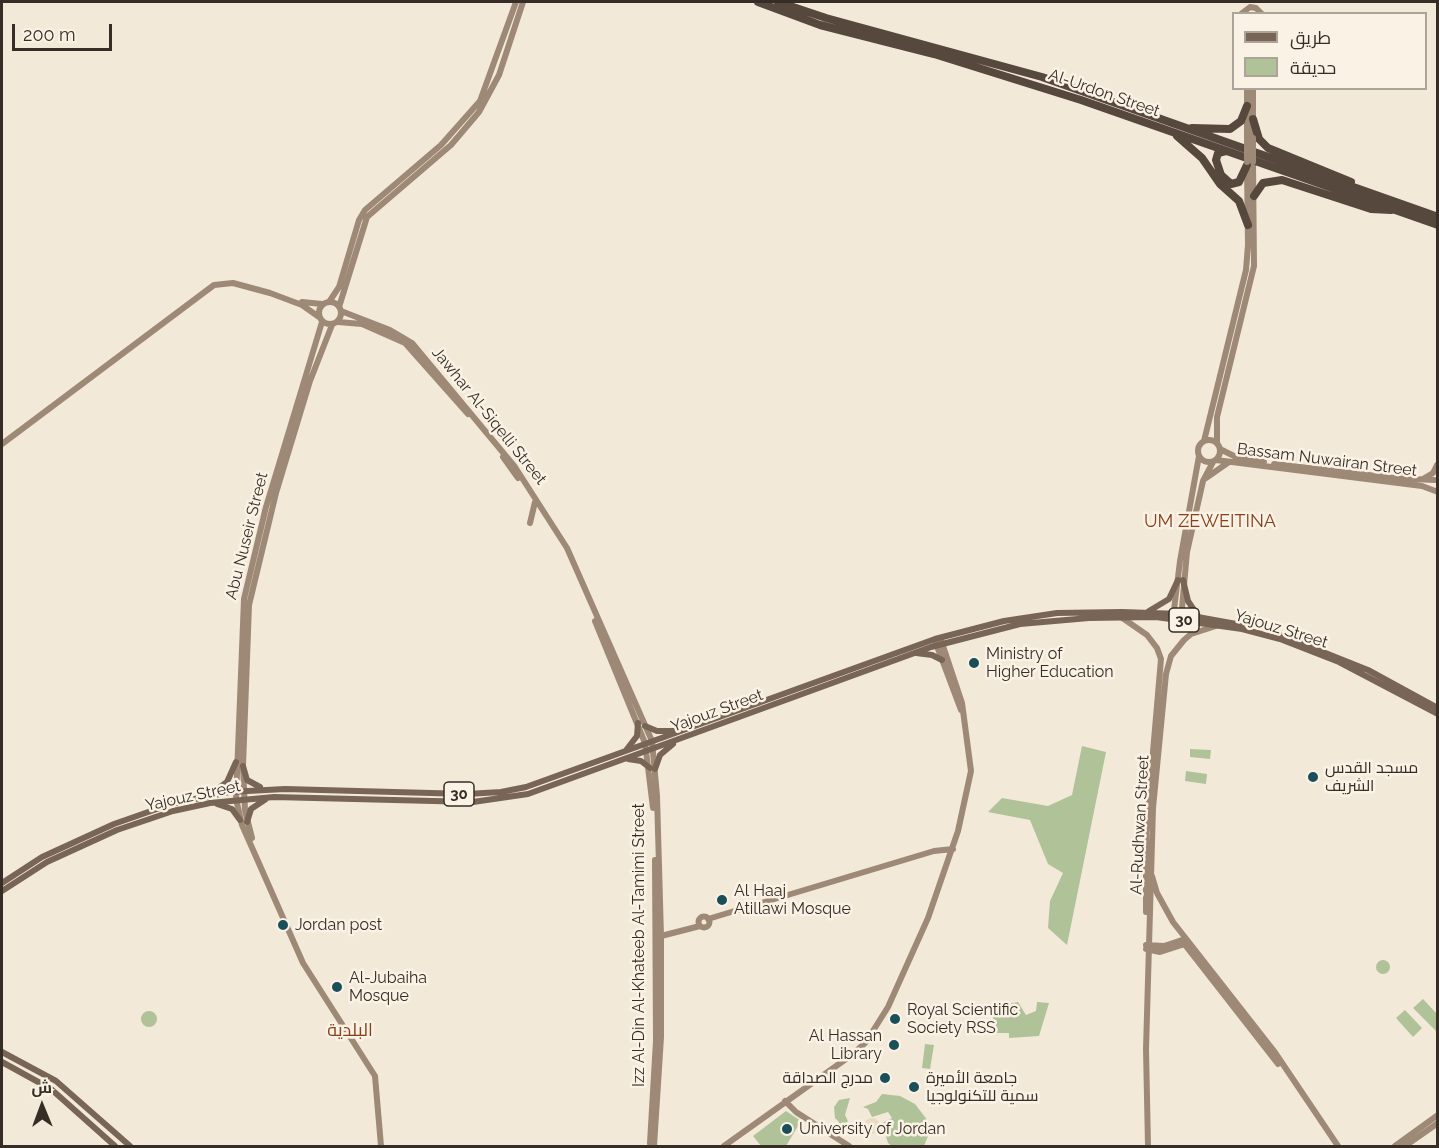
<!DOCTYPE html>
<html>
<head>
<meta charset="utf-8">
<style>
	body { margin:0 }
	#map { position:relative; width:1439px; height:1148px; overflow:hidden; background:#f2e9d9; font-family:Raleway,Cairo,sans-serif }
	canvas { display:block }
	.frame { position:absolute; inset:0; border:3px solid #362d26; pointer-events:none }
	.legend { position:absolute; left:1232px; top:12px; width:195px; height:78px; box-sizing:border-box; background:#faf2e5; border:2px solid #aca399; margin:0; padding:8px 10px; list-style:none; font-size:18px; color:#362d26 }
	.legend li { display:flex; align-items:center; gap:12px; height:30px }
	.legend b { width:30px; border:2px solid #aca399 }
	.north { position:absolute; left:12px; top:1076px; width:60px; height:60px; -webkit-text-stroke:4px #faf2e5; paint-order:stroke; rotate:359deg; font-size:16px; font-weight:700; line-height:24px; text-align:center; color:#362d26 }
	.north::after { content:''; display:block; margin:auto; width:21px; height:27px; background:#362d26; clip-path:polygon(50% 0,100% 100%,50% 72%,0 100%) }
	.scale { position:absolute; left:12px; top:24px; width:100px; height:27px; box-sizing:border-box; border:3px solid #362d26; border-top:0; padding-left:8px; font-size:18px; line-height:21px; white-space:nowrap; color:#362d26; -webkit-text-stroke:4px #faf2e5; paint-order:stroke }
</style>
</head>
<body>
<div id="map">
<canvas width="1439" height="1148"></canvas>
<div class="frame"></div>
<ul class="legend">
<li><b style="height:8px;background:#796556"></b>طريق</li>
<li><b style="height:16px;background:#b0c298"></b>حديقة</li>
</ul>
<div class="north">ش</div>
<div class="scale">200 m</div>
</div>
<script>
const c = document.querySelector('canvas').getContext('2d');
c.lineJoin = 'round';
function paint(path, color) {
  c.fillStyle = color;
  c.fill(path, 'evenodd');
}
function toPath(rows) {
  const path = new Path2D();
  for (const r of rows) {
    if (r.length === 3) {
      path.moveTo(r[0] + r[2], r[1]);
      path.arc(r[0], r[1], r[2], 0, 2 * Math.PI);
      continue;
    }
    path.moveTo(r[0], r[1]);
    for (let i = 2; i < r.length; i += 2) path.lineTo(r[i], r[i + 1]);
  }
  return path;
}
function strokePath(path, color, width, dash) {
  c.strokeStyle = color;
  c.lineWidth = width;
  c.lineCap = dash ? 'butt' : 'round';
  c.setLineDash(dash || []);
  c.stroke(path);
}
function drawText(font, color, halo, rows, align = 'center') {
  c.font = font + ' Raleway,Cairo,sans-serif';
  c.lineWidth = 5;
  c.setLineDash([]);
  c.textBaseline = 'middle';
  c.strokeStyle = halo;
  c.fillStyle = color;
  for (const [text, x, y, turn = 0] of rows) {
    c.save();
    c.translate(x, y);
    c.rotate((+turn || 0) * Math.PI / 180);
    c.textAlign = isNaN(turn) ? turn : align;
    if (halo) c.strokeText(text, 0, 0);
    c.fillText(text, 0, 0);
    c.restore();
  }
}
paint(toPath([
	[1082,746,1106,752,1067,945,1048,928,1050,901,1063,873,1048,864,1030,820,988,812,1002,798,1048,806,1072,795],
	[1190,749,1211,750,1210,759,1190,757],
	[1186,771,1207,774,1206,784,1185,781],
	[1383,967,7],
	[1423,999,1437,1014,1437,1032,1413,1008],
	[1018,1002,1026,1015,1036,1011,1037,1002,1049,1003,1039,1036,1009,1038,1009,1033,991,1033,995,1006],
	[1405,1010,1422,1028,1413,1037,1396,1018],
	[149,1019,8],
	[925,1044,934,1045,930,1069,922,1068],
	[882,1094,900,1096,915,1104,928,1121,930,1131,924,1146,892,1146,888,1143,882,1123,892,1118,888,1112,872,1117,868,1109,863,1107,876,1102],
	[850,1098,845,1115,848,1121,837,1134,833,1132,839,1122,835,1118,834,1107,839,1100],
	[786,1111,801,1121,786,1146,761,1146,753,1136]
]), '#b0c298');
paint(toPath([
	[872,1126,8]
]), '#ebdcbf');
strokePath(toPath([
	[1241,14,1250,7,1256,8,1262,14],
	[1247,137,1247,88],
	[1253,138,1253,88],
	[330,313,11],
	[302,302,322,304],
	[329,302,339,287,359,220,365,210,441,145,480,101,516,2],
	[339,307,367,217,451,145,479,112,499,75,523,2],
	[341,311,390,330,412,343,515,467,567,548,652,741,657,796,661,936,661,1037,654,1146],
	[322,322,266,507,244,599,236,799,242,825,303,963,375,1076,381,1146],
	[338,322,362,324,405,343,468,414],
	[1209,451,11],
	[1204,441,1246,270,1248,245,1247,168],
	[1217,443,1217,417,1254,266,1253,162],
	[2,444,214,285,233,283,270,293,302,305,319,317],
	[1220,449,1236,457,1264,462],
	[503,457,518,478],
	[1216,460,1422,486,1438,492],
	[1274,464,1394,478,1434,480],
	[1206,478,1229,462],
	[1423,479,1433,473,1437,465],
	[530,523,535,502],
	[1121,617,1147,635,1157,648,1161,659,1146,833,1146,912],
	[1173,618,1180,561,1199,456],
	[1181,619,1187,552,1203,481,1213,462],
	[595,621,645,743,653,808],
	[935,641,961,710],
	[252,838,245,810,243,766,249,605,276,493,310,381,332,325],
	[1152,876,1157,893,1173,922,1274,1051,1338,1146],
	[704,922,5.5],
	[708,919,934,851,953,849],
	[661,936,700,926],
	[1182,941,1278,1064],
	[1146,945,1164,946,1185,939],
	[1146,949,1160,952,1188,943],
	[785,1101,796,1112,849,1146],
	[650,1143,656,1041,655,860],
	[724,1146,853,1054,866,1042,888,1007,928,918,958,831,971,771,962,703,941,640],
	[1148,1146,1146,1049,1153,808,1166,674,1171,656,1184,640,1191,634,1219,625],
	[1395,1146,1438,1115],
	[1405,1146,1438,1123]
]), '#9e8976', 6);
strokePath(toPath([
	[1183,580,1188,601,1198,616],
	[1149,611,1169,599,1178,580],
	[1278,634,1368,670,1438,708],
	[916,653,932,655,942,660],
	[645,726,657,731,674,731],
	[627,749,637,736,638,723],
	[628,759,641,761,650,768],
	[243,766,247,780,260,787],
	[655,769,660,755,673,744],
	[211,794,227,782,236,762],
	[217,804,232,809,240,820],
	[247,822,251,809,266,799],
	[2,883,42,857,114,824,171,804,229,792,285,789,467,794,501,792,526,787,935,639,1004,621,1057,613,1122,612,1181,614,1242,625],
	[2,891,47,862,117,830,173,811,210,803,274,797,473,802,528,794,931,647,1020,624,1089,618,1156,617,1242,629,1280,639,1339,662,1438,714],
	[2,1052,56,1081,130,1146],
	[2,1062,51,1089,115,1146]
]), '#796556', 6);
strokePath(toPath([
	[758,2,820,25,934,54,1081,100,1438,225],
	[778,2,826,18,1042,77,1438,217],
	[1253,119,1259,139,1268,148,1351,182],
	[1192,128,1230,129,1241,121,1247,106],
	[1177,136,1202,158,1220,184,1239,201,1248,225],
	[1226,151,1218,153,1216,160,1221,175,1231,184,1239,182,1247,165],
	[1254,196,1263,183,1282,180,1371,209,1391,210]
]), '#57483d', 8);
strokePath(toPath([
	[1247,137,1247,162],
	[1253,138,1253,162]
]), '#9e8976', 6);
for (const [x, y, r, color] of [
	[974,663,6,"#1a4e59"],
	[1313,777,6,"#1a4e59"],
	[722,900,6,"#1a4e59"],
	[283,925,6,"#1a4e59"],
	[337,987,6,"#1a4e59"],
	[895,1019,6,"#1a4e59"],
	[894,1045,6,"#1a4e59"],
	[885,1078,6,"#1a4e59"],
	[914,1087,6,"#1a4e59"],
	[787,1129,6,"#1a4e59"]
]) {
  const dot = new Path2D();
  dot.arc(x, y, r, 0, 2 * Math.PI);
  c.fillStyle = color;
  c.fill(dot);
  strokePath(dot, '#faf2e5', 2);
}
for (const [x, y, w] of [
	[1184,620,30],
	[459,794,30]
]) {
  const box = new Path2D();
  box.roundRect(x - w / 2, y - 12, w, 24, 4.5);
  c.fillStyle = '#faf2e5';
  c.fill(box);
  strokePath(box, '#362d26', 1.5);
}
drawText('bold 15px', '#362d26', null, [
	["30",1184,620],
	["30",459,794]
]);
drawText('16px', '#362d26', '#faf2e5', [
	["Al-Urdon Street",1104,93,19],
	["Jawhar Al-Siqelli Street",489,416,51],
	["Bassam Nuwairan Street",1327,460,7],
	["Abu Nuseir Street",247,536,-76],
	["Yajouz Street",1281,629,17],
	["Yajouz Street",717,711,-20],
	["Yajouz Street",193,796,-12],
	["Al-Rudhwan Street",1140,825,-87],
	["Izz Al-Din Al-Khateeb Al-Tamimi Street",639,945,-90]
]);
drawText('16px', '#362d26', '#faf2e5', [
	["Ministry of",986,654],
	["Higher Education",986,672],
	["مسجد القدس",1325,768],
	["الشريف",1325,786],
	["Al Haaj",734,891],
	["Atillawi Mosque",734,909],
	["Jordan post",295,925],
	["Al-Jubaiha",349,978],
	["Mosque",349,996],
	["Royal Scientific",907,1010],
	["Society RSS",907,1028],
	["Al Hassan",882,1036,"right"],
	["Library",882,1054,"right"],
	["مدرج الصداقة",873,1078,"right"],
	["جامعة الأميرة",926,1078],
	["سمية للتكنولوجيا",926,1096],
	["University of Jordan",799,1129]
], 'left');
drawText('18px', '#88411c', '#faf2e5', [
	["UM ZEWEITINA",1210,522],
	["البلدية",350,1031]
]);
</script>
</body>
</html>
